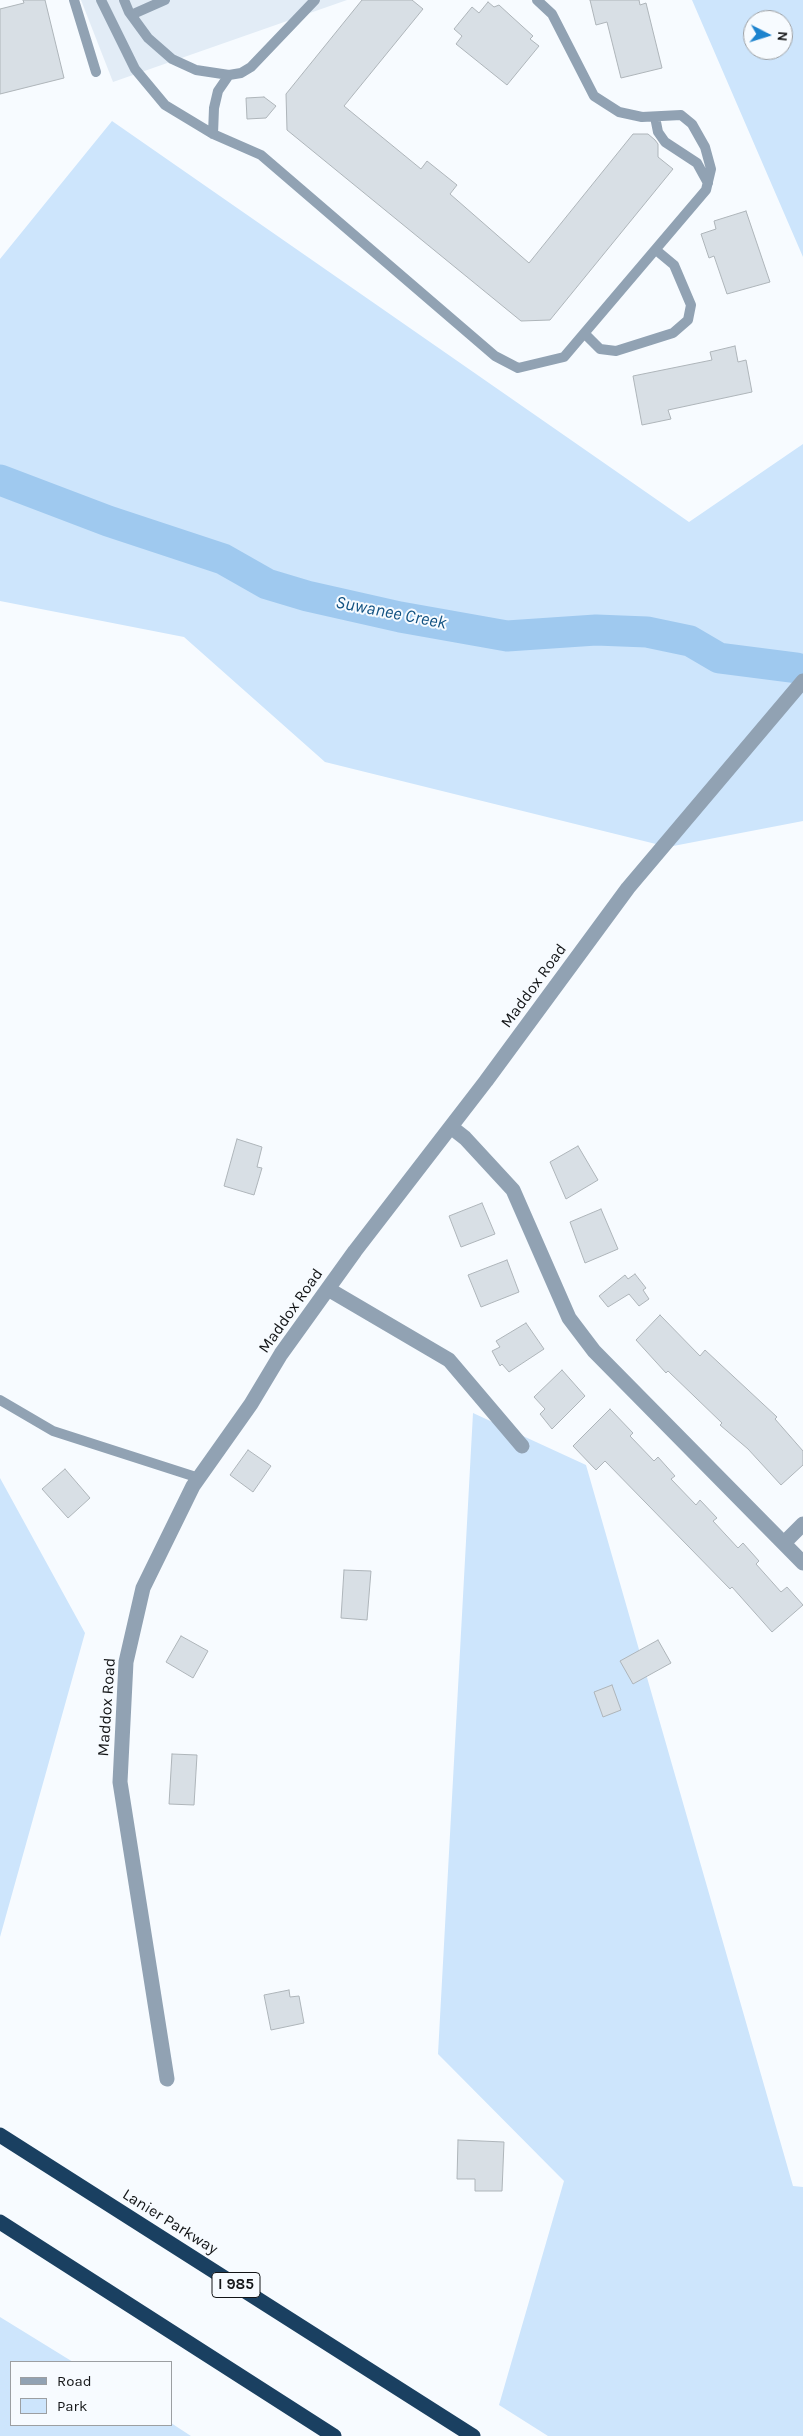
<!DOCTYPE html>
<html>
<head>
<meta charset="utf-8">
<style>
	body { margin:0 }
	#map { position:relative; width:803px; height:2436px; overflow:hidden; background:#f7fbff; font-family:Karla,sans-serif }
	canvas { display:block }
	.legend { position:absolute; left:10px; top:2361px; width:162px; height:65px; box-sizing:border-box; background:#f7fbff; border:1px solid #9c9fa2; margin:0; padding:6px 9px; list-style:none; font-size:15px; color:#131517 }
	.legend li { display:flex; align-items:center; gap:10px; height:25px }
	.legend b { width:25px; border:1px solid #9c9fa2 }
	.north { position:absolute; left:743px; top:10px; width:50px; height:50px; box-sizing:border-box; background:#f7fbff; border:1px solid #9c9fa2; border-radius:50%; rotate:95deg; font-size:14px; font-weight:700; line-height:20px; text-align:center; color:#131517 }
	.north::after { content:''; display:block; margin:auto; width:18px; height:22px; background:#1c83ce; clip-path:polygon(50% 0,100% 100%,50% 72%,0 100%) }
</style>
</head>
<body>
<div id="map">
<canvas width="803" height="2436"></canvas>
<ul class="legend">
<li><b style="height:6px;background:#91a2b3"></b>Road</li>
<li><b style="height:14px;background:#cde5fc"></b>Park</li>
</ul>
<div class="north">N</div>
</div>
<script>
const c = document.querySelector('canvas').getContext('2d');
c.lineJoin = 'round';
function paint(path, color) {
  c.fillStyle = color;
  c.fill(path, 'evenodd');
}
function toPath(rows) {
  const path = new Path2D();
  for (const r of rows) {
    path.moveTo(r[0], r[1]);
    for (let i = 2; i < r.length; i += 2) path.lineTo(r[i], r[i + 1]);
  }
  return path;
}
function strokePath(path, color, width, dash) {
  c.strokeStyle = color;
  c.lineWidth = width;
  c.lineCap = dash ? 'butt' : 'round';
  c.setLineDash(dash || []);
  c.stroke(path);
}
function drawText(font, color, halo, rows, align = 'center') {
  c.font = font + ' Karla,sans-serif';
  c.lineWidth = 4;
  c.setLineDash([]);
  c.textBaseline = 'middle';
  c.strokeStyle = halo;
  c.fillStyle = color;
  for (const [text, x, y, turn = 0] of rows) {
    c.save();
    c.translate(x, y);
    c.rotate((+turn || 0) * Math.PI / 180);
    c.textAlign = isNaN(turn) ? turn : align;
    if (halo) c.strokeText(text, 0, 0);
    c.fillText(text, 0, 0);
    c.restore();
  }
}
paint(toPath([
	[81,0,347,0,113,82]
]), '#e2ecf6');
paint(toPath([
	[692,0,803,0,803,257],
	[753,20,783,20,783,50,753,50],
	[112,121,689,522,803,444,803,821,668,847,325,762,184,637,0,601,0,259],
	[473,1413,586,1465,793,2186,803,2187,803,2436,548,2436,499,2405,564,2181,438,2054],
	[0,1478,85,1633,0,1937],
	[0,2317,73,2362,11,2362,11,2425,171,2423,191,2436,0,2436]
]), '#cde5fc');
strokePath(toPath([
	[0,480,108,521,223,559,267,584,307,596,400,617,507,636,596,630,647,632,690,641,719,658,797,668]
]), '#9fc9ef', 31);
const building = toPath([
	[23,0,45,0,64,78,0,94,0,9,24,3,23,0],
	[362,0,412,0,423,9,344,106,421,169,427,161,457,185,450,194,529,263,633,134,648,134,655,140,658,144,658,157,673,169,550,320,521,321,287,130,286,94,362,0],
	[590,0,639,0,640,5,646,3,662,68,621,78,607,22,596,25,590,0],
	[488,2,494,7,499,5,511,16,533,36,530,39,539,46,507,85,456,44,462,36,454,29,472,7,479,13,488,2],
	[264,97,276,106,266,118,247,119,246,98,264,97],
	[746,211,770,282,727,294,714,256,709,258,701,234,716,229,714,221,746,211],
	[735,346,738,362,746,360,752,392,668,410,671,419,642,425,633,376,712,360,710,352,735,346],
	[237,1139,262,1147,257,1167,262,1168,254,1195,224,1186,237,1139],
	[578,1146,598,1180,566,1199,550,1162,578,1146],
	[482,1203,495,1234,461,1247,449,1216,482,1203],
	[601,1209,618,1249,585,1263,570,1222,601,1209],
	[507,1260,519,1292,481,1307,468,1275,507,1260],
	[635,1274,646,1288,643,1290,649,1299,639,1306,629,1294,608,1307,599,1296,625,1275,628,1279,635,1274],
	[660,1315,700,1356,705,1350,777,1417,775,1419,803,1451,803,1465,781,1485,748,1449,720,1425,722,1423,668,1371,666,1373,636,1340,660,1315],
	[526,1323,544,1349,509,1372,502,1364,500,1366,492,1351,500,1347,496,1341,526,1323],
	[562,1370,585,1396,552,1429,540,1414,545,1409,534,1397,562,1370],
	[610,1409,633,1433,630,1436,654,1461,658,1457,675,1476,671,1479,696,1505,700,1500,717,1518,713,1521,738,1548,743,1543,759,1561,756,1564,781,1592,787,1587,803,1605,772,1632,732,1587,730,1589,605,1461,596,1470,573,1446,610,1409],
	[248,1450,271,1466,253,1492,230,1475,248,1450],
	[65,1469,90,1498,68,1518,42,1489,65,1469],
	[344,1570,371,1571,367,1620,341,1618,344,1570],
	[181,1636,208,1651,193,1678,166,1662,181,1636],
	[658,1640,671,1663,633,1684,620,1661,658,1640],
	[612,1685,621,1710,603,1717,594,1692,612,1685],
	[172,1754,197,1755,194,1805,169,1804,172,1754],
	[289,1990,290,1997,299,1996,304,2023,271,2030,264,1995,289,1990],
	[458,2140,504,2142,502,2191,475,2191,475,2179,457,2179,458,2140]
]);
paint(building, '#d8dfe5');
strokePath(building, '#aeb5ba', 1);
strokePath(toPath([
	[74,0,96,72],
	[101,0,135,69,165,105,213,134,261,155,495,356,518,368,564,357,706,190,711,169,705,147,692,124,681,115,642,117,619,112,594,96,552,14,537,0],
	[124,0,129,12,148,38,172,59,196,70,229,75,241,73,251,67,315,0],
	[131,15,165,0],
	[655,117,658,132,665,142,697,163,708,183],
	[213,134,214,108,218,91,229,75],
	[585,334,600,349,616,351,673,333,688,320,691,305,674,265,656,250],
	[0,1400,53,1431,199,1478]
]), '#91a2b3', 10);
strokePath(toPath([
	[451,1127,465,1138,513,1190,569,1318,594,1351,803,1563],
	[328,1289,449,1360,522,1446],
	[784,1543,803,1524],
	[167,2079,120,1782,126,1662,143,1588,193,1486,251,1404,281,1354,355,1251,486,1081,628,888,803,681]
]), '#91a2b3', 15);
strokePath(toPath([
	[0,2135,473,2436],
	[0,2222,334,2436]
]), '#1a4061', 15);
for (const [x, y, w] of [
	[236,2285,48]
]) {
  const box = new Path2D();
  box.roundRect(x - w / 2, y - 12.5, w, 25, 4);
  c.fillStyle = '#f7fbff';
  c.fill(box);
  strokePath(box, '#131517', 1);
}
drawText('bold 15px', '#131517', null, [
	["I 985",236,2285]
]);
drawText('16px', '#131517', '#f7fbff', [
	["Maddox Road",534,986,-54],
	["Maddox Road",291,1311,-55],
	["Maddox Road",107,1707,-86],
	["Lanier Parkway",170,2222,32]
]);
drawText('italic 18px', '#125282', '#f7fbff', [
	["Suwanee Creek",391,613,11]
]);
</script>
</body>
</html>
